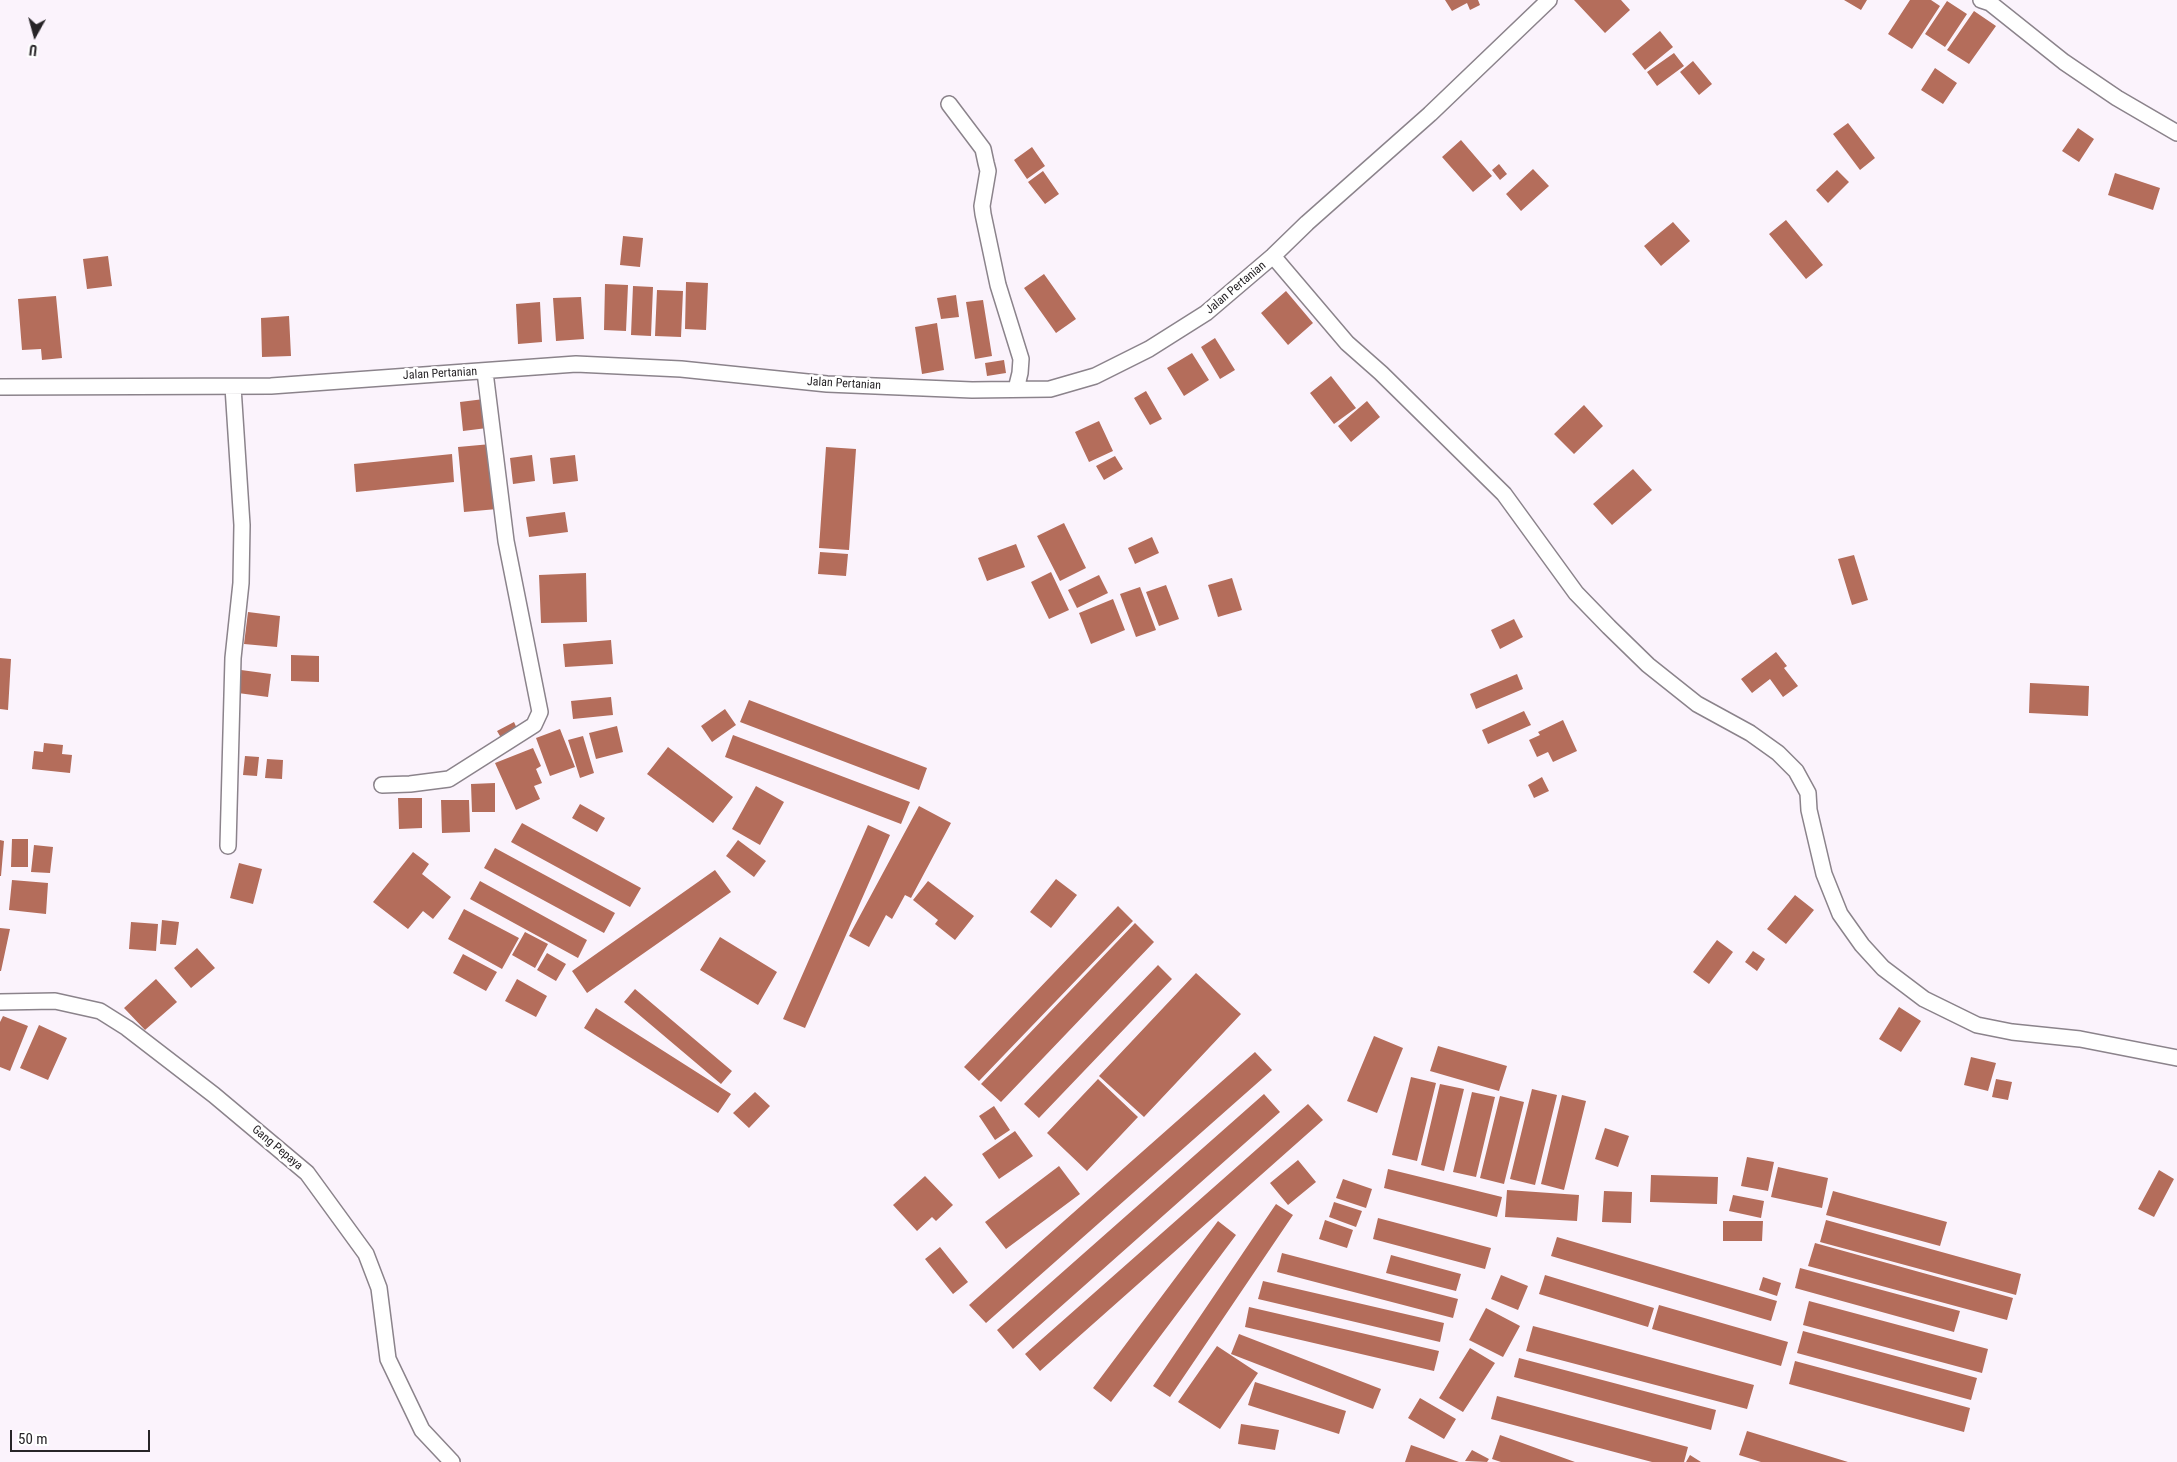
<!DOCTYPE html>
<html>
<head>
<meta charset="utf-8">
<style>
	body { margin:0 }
	#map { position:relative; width:2177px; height:1462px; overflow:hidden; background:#fbf3fc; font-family:"Roboto Condensed",sans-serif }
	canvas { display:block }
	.north { position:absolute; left:10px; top:10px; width:50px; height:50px; -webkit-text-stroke:4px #fff; paint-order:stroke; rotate:187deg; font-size:14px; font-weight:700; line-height:20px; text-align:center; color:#272427 }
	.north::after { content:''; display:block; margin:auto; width:18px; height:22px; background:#272427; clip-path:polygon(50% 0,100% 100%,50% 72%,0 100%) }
	.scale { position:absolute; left:10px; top:1430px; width:140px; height:22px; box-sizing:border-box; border:2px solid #272427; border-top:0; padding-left:6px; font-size:15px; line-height:18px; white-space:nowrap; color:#272427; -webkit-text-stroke:4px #fff; paint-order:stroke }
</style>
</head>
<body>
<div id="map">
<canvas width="2177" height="1462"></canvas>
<div class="north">U</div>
<div class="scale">50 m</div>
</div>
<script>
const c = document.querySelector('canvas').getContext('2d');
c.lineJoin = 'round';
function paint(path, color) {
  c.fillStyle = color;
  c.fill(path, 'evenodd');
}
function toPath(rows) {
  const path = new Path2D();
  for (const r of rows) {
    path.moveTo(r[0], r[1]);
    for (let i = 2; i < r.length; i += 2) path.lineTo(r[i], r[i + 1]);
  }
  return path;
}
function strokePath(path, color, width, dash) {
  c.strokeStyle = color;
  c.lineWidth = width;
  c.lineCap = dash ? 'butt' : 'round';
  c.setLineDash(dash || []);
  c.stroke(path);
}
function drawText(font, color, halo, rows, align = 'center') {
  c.font = font + ' "Roboto Condensed",sans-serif';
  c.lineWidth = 5;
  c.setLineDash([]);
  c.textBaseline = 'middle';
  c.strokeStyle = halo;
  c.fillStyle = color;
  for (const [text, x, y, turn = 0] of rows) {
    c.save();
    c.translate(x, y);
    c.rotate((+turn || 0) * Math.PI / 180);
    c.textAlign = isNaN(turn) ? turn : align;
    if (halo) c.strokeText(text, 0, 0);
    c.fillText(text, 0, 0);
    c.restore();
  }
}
paint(toPath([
	[1445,0,1478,0,1480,5,1470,10,1467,3,1452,11],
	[1574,0,1621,0,1630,10,1605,33],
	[1844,0,1867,0,1861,10],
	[1910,0,1931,0,1940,6,1912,49,1888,34],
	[1947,1,1967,14,1945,47,1925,34],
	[1974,11,1996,26,1969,64,1947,50],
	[1660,31,1673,47,1645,70,1632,54],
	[1674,53,1684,66,1657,86,1647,72],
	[1693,61,1712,84,1699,95,1680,72],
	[1935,68,1957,83,1943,104,1921,90],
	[1848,123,1875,158,1860,170,1833,134],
	[2078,128,2094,139,2079,162,2062,151],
	[1461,140,1492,176,1473,192,1442,157],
	[1032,147,1045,166,1027,179,1014,160],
	[1499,164,1507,174,1500,180,1492,170],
	[1533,169,1549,186,1521,211,1506,194],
	[1837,170,1849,182,1828,203,1816,190],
	[1043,171,1059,194,1045,204,1028,182],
	[2115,173,2160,188,2153,210,2108,195],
	[1786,220,1823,265,1806,279,1769,234],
	[1673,222,1690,241,1661,266,1644,246],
	[623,236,643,238,640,267,620,265],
	[108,256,112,286,87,289,83,259],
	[1044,274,1076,319,1056,333,1024,288],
	[686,282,708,283,706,330,685,329],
	[605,284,628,285,626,331,604,330],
	[633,286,653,287,651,336,631,335],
	[657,290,683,291,681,337,655,336],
	[1286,291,1313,323,1288,345,1261,313],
	[956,295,959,317,941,319,937,298],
	[56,296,62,358,42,360,41,349,22,350,18,299],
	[581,297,584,339,556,341,553,298],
	[983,300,992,356,975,359,966,302],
	[540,302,542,342,518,344,516,304],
	[289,316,291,356,262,357,261,318],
	[937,323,944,370,922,374,915,327],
	[1215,338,1235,370,1220,379,1201,347],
	[1192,353,1209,380,1184,396,1167,368],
	[1004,360,1006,373,987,376,985,363],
	[1331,376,1356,408,1334,424,1310,393],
	[1146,391,1162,419,1150,425,1134,398],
	[484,399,487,428,463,431,460,402],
	[1367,401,1380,417,1351,442,1338,426],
	[1584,405,1603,426,1574,454,1554,434],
	[1099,421,1113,451,1089,462,1075,432],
	[491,444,497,509,464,512,458,447],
	[826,447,856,449,849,550,819,548],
	[452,454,454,482,356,492,354,464],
	[532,455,535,481,513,484,510,458],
	[575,455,578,481,553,484,550,458],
	[1115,456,1123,469,1104,480,1096,466],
	[1633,469,1652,490,1612,525,1593,504],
	[565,512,568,532,529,537,526,517],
	[1064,523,1086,568,1060,581,1037,536],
	[1152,537,1159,553,1135,564,1128,548],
	[1016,544,1025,567,987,581,978,558],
	[820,552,848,554,846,576,818,574],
	[1854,555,1868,600,1852,605,1838,559],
	[1051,572,1069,610,1049,619,1031,582],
	[586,573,587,622,541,623,539,575],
	[1099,575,1108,593,1077,608,1068,590],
	[1232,578,1242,610,1218,617,1208,585],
	[1166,585,1179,619,1159,626,1146,592],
	[1140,587,1156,630,1136,637,1120,594],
	[1113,599,1125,630,1091,644,1079,613],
	[248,612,280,616,277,647,244,644],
	[1514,619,1523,637,1500,649,1491,630],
	[611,640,613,664,565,667,563,644],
	[1776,652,1787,666,1784,668,1798,686,1783,697,1770,679,1752,693,1741,679],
	[291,655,319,656,319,682,291,681],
	[0,658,11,659,8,710,0,709],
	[241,670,271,674,268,697,238,693],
	[1517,674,1523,689,1476,709,1470,694],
	[2030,683,2089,686,2088,716,2029,713],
	[611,697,613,715,573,719,571,701],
	[749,700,927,768,919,790,740,722],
	[725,709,736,725,712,742,701,726],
	[1524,711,1531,725,1488,744,1482,730],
	[1563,720,1577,751,1553,762,1548,752,1537,757,1529,740,1540,735,1538,732],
	[514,722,519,733,503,741,497,731],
	[617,726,623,752,596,759,589,733],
	[560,729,575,767,550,776,536,738],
	[733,735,910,802,901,824,725,757],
	[583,736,594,773,580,778,568,740],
	[44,743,63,745,62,754,72,755,70,773,32,769,34,751,43,752],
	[668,747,733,797,713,823,647,774],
	[533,748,541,766,536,769,542,783,534,786,540,799,516,810,495,763],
	[245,756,259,757,257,776,243,775],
	[267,759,283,760,282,779,265,778],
	[1542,777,1549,791,1534,798,1528,785],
	[495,783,495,812,472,812,471,784],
	[756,786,784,802,760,845,732,829],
	[398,798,422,798,422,828,399,829],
	[441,800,469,800,470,832,442,833],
	[580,804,605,818,597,832,572,818],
	[919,806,951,823,911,898,905,895,892,919,886,915,869,947,849,936],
	[522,823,641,888,630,907,511,842],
	[868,825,890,835,805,1028,783,1019],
	[12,839,28,839,28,867,11,867],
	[0,840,4,841,1,876,0,876],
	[738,840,766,861,754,877,726,856],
	[34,845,53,847,50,873,31,872],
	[495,848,615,913,604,933,484,868],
	[413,852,429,864,422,874,451,897,433,919,423,911,408,929,373,902],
	[239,863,262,869,253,904,230,898],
	[715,870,731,892,587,993,572,971],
	[1056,879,1077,895,1051,928,1030,912],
	[12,880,48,883,46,914,9,910],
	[480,881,587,940,578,958,470,899],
	[928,881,974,916,955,940,935,924,938,920,913,900],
	[1795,895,1814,910,1786,944,1767,929],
	[1118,906,1133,921,979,1081,964,1067],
	[464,909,519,938,502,969,448,939],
	[162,920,179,922,176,945,160,944],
	[131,922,158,924,156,951,129,949],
	[1135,923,1154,942,1001,1102,981,1084],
	[0,928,10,929,1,971,0,971],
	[525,932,548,944,535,968,512,955],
	[720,937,777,972,758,1005,700,970],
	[1717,940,1733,952,1709,984,1693,972],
	[197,948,215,968,191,988,174,968],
	[1753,951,1765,959,1757,971,1745,962],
	[547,953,566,964,556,981,537,970],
	[463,954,497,972,486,991,453,973],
	[1158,965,1172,979,1039,1118,1024,1104],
	[1196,973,1241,1014,1144,1117,1099,1076],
	[156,979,177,1002,145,1030,124,1008],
	[517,979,547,996,536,1017,505,1001],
	[635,989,732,1071,721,1084,624,1002],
	[1899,1007,1921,1021,1901,1052,1879,1039],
	[596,1008,731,1094,718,1113,584,1028],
	[3,1016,28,1026,10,1071,0,1067,0,1022],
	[39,1025,67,1038,48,1080,20,1068],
	[1374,1036,1403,1048,1377,1113,1347,1101],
	[1438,1046,1507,1066,1499,1091,1430,1071],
	[1255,1052,1272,1070,986,1323,969,1305],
	[1971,1057,1996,1063,1988,1091,1964,1085],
	[1411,1077,1436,1083,1417,1161,1392,1155],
	[1098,1079,1138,1117,1087,1171,1047,1133],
	[1996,1079,2012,1082,2008,1100,1992,1097],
	[1440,1084,1464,1089,1444,1171,1421,1165],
	[1532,1089,1557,1095,1535,1185,1510,1179],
	[755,1092,770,1106,749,1128,733,1113],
	[1472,1092,1495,1097,1476,1177,1453,1172],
	[1264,1094,1280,1112,1013,1349,997,1330],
	[1562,1095,1586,1101,1564,1190,1541,1184],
	[1500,1096,1524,1102,1504,1184,1480,1178],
	[1308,1104,1323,1120,1040,1371,1025,1354],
	[994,1106,1010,1130,995,1140,979,1116],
	[1605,1128,1629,1136,1618,1167,1595,1159],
	[1015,1131,1033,1156,999,1179,982,1154],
	[1747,1157,1774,1162,1768,1191,1741,1186],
	[1298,1160,1316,1182,1288,1205,1270,1183],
	[1059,1166,1080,1194,1006,1249,985,1222],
	[1778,1167,1828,1178,1822,1208,1771,1197],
	[1388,1169,1502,1197,1497,1217,1384,1188],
	[2159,1170,2174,1179,2154,1217,2138,1209],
	[1651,1175,1718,1177,1717,1204,1650,1202],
	[925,1176,953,1205,936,1221,932,1217,917,1231,893,1205],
	[1343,1179,1372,1189,1366,1208,1336,1198],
	[1507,1190,1579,1195,1577,1221,1505,1217],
	[1604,1191,1632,1192,1631,1223,1602,1222],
	[1833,1191,1947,1222,1940,1246,1826,1215],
	[1733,1195,1764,1201,1761,1218,1729,1211],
	[1334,1202,1362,1211,1356,1227,1329,1217],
	[1276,1204,1293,1215,1170,1397,1153,1386],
	[1378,1218,1491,1248,1485,1269,1373,1239],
	[1325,1220,1353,1230,1347,1248,1319,1239],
	[1826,1220,2021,1274,2016,1295,1820,1242],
	[1218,1221,1236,1235,1111,1402,1093,1388],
	[1723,1221,1763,1221,1762,1241,1723,1241],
	[1557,1237,1777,1301,1771,1321,1551,1256],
	[1815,1243,2013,1298,2007,1320,1808,1266],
	[940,1247,968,1282,953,1294,925,1259],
	[1282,1253,1458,1299,1453,1318,1277,1272],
	[1391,1255,1461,1274,1456,1291,1386,1273],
	[1800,1268,1960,1311,1954,1332,1795,1288],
	[1501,1275,1528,1286,1518,1310,1491,1299],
	[1545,1275,1654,1308,1648,1327,1539,1294],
	[1763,1277,1781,1283,1777,1296,1759,1290],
	[1263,1281,1444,1323,1440,1342,1258,1299],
	[1809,1301,1988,1349,1982,1373,1803,1325],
	[1659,1305,1788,1342,1781,1366,1652,1329],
	[1249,1307,1439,1351,1434,1371,1245,1327],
	[1486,1308,1520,1326,1503,1357,1469,1340],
	[1533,1326,1754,1385,1747,1409,1526,1351],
	[1803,1331,1977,1378,1971,1400,1797,1353],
	[1239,1334,1381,1389,1373,1409,1231,1354],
	[1217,1346,1258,1373,1220,1429,1178,1402],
	[1470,1348,1495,1363,1463,1412,1439,1398],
	[1519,1358,1716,1410,1711,1430,1514,1377],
	[1795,1361,1970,1408,1964,1432,1789,1384],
	[1255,1382,1346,1411,1339,1434,1248,1405],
	[1497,1396,1688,1447,1684,1462,1652,1462,1491,1419],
	[1420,1398,1456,1419,1444,1439,1408,1418],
	[1241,1424,1279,1430,1275,1450,1238,1444],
	[1747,1431,1848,1462,1761,1462,1739,1455],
	[1500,1435,1575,1462,1501,1462,1492,1459],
	[1411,1445,1459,1462,1405,1462],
	[1472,1450,1489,1459,1487,1462,1465,1461],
	[1690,1455,1701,1462,1686,1462]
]), '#b46d5b');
const street = toPath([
	[1981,0,1990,3,2064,62,2117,98,2177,133],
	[949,104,983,149,986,163,988,171,982,206,983,214,998,285,1021,359,1020,373,1016,389],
	[1273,256,1347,343,1381,373,1504,494,1576,593,1609,627,1648,665,1697,704,1750,733,1778,753,1796,771,1808,793,1809,810,1824,874,1840,914,1862,945,1883,968,1924,999,1977,1025,2012,1032,2080,1039,2177,1058],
	[0,387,271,386,576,364,681,369,827,384,972,390,1050,389,1095,376,1149,349,1206,313,1273,256,1307,223,1430,114,1549,0],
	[382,785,410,784,449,779,534,725,540,712,506,541,485,372],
	[228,846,233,658,241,583,242,525,233,387],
	[0,1002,55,1001,100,1011,127,1028,214,1095,307,1173,366,1254,379,1288,388,1359,422,1430,452,1462]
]);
strokePath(street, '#8b838b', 18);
strokePath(street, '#fff', 15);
drawText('12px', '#272427', '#fff', [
	["Jalan Pertanian",1236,288,-40],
	["Jalan Pertanian",440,374,-3],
	["Jalan Pertanian",844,384,3],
	["Gang Pepaya",277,1148,40]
]);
</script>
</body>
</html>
